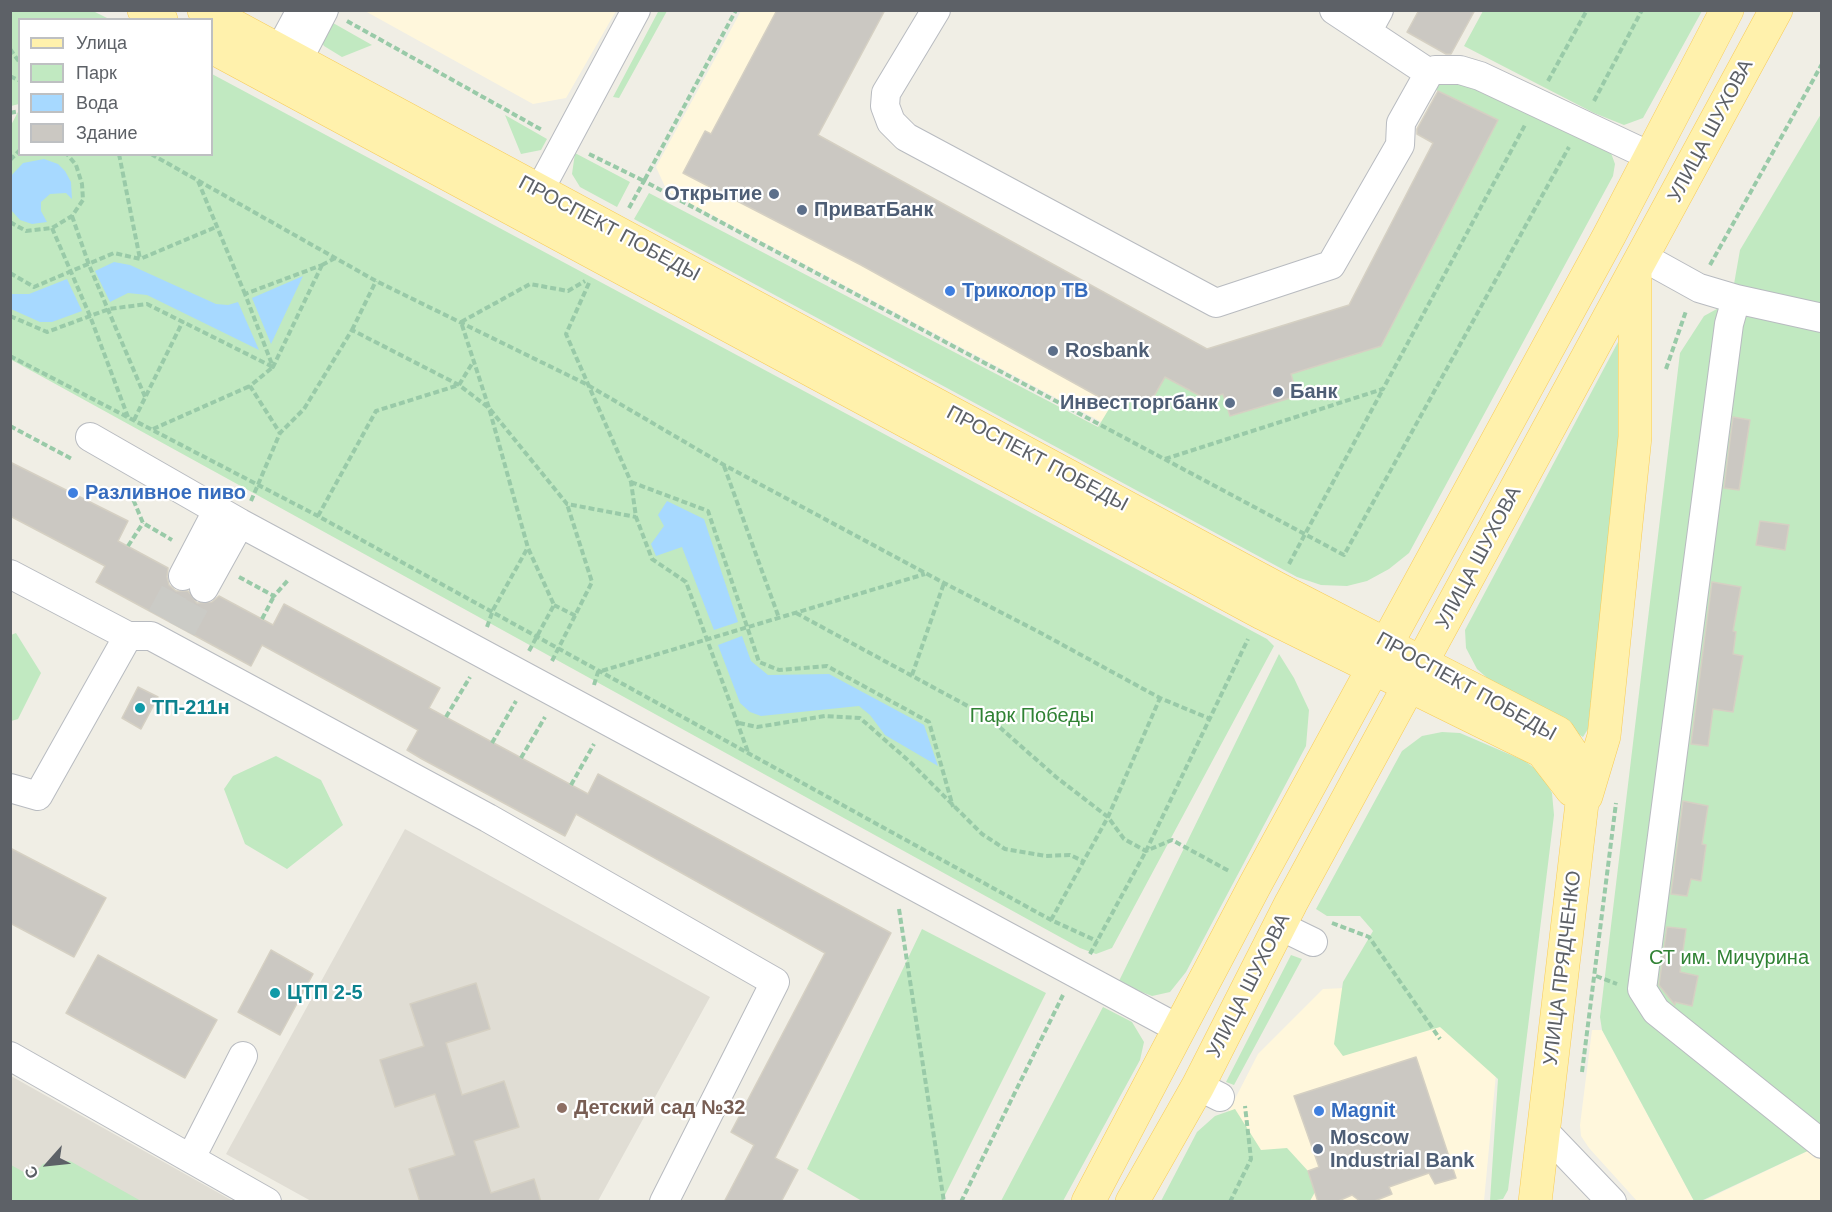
<!DOCTYPE html>
<html>
<head>
<meta charset="utf-8">
<style>
	body { margin:0 }
	#map { position:relative; width:1832px; height:1212px; overflow:hidden; background:#f0eee5; font-family:Arial,sans-serif }
	canvas { display:block }
	.frame { position:absolute; inset:0; border:12px solid #5d6167; pointer-events:none }
	.legend { position:absolute; left:18px; top:18px; width:195px; height:138px; box-sizing:border-box; background:#fff; border:2px solid #bec0c2; margin:0; padding:8px 10px; list-style:none; font-size:18px; color:#5d6167 }
	.legend li { display:flex; align-items:center; gap:12px; height:30px }
	.legend b { width:30px; border:2px solid #bec0c2 }
	.north { position:absolute; left:18px; top:1134px; width:60px; height:60px; -webkit-text-stroke:4px #fff; paint-order:stroke; rotate:243deg; font-size:16px; font-weight:700; line-height:24px; text-align:center; color:#5d6167 }
	.north::after { content:''; display:block; margin:auto; width:21px; height:27px; background:#5d6167; clip-path:polygon(50% 0,100% 100%,50% 72%,0 100%) }
</style>
</head>
<body>
<div id="map">
<canvas width="1832" height="1212"></canvas>
<div class="frame"></div>
<ul class="legend">
<li><b style="height:8px;background:#fff1ac"></b>Улица</li>
<li><b style="height:16px;background:#c1e9c1"></b>Парк</li>
<li><b style="height:16px;background:#a7d9ff"></b>Вода</li>
<li><b style="height:16px;background:#cbc8c2"></b>Здание</li>
</ul>
<div class="north">С</div>
</div>
<script>
const c = document.querySelector('canvas').getContext('2d');
c.lineJoin = 'round';
function paint(path, color) {
  c.fillStyle = color;
  c.fill(path, 'evenodd');
}
function toPath(rows) {
  const path = new Path2D();
  for (const r of rows) {
    path.moveTo(r[0], r[1]);
    for (let i = 2; i < r.length; i += 2) path.lineTo(r[i], r[i + 1]);
  }
  return path;
}
function strokePath(path, color, width, dash) {
  c.strokeStyle = color;
  c.lineWidth = width;
  c.lineCap = dash ? 'butt' : 'round';
  c.setLineDash(dash || []);
  c.stroke(path);
}
function drawText(font, color, halo, rows, align = 'center') {
  c.font = font + ' Arial,sans-serif';
  c.lineWidth = 4.5;
  c.setLineDash([]);
  c.textBaseline = 'middle';
  c.strokeStyle = halo;
  c.fillStyle = color;
  for (const [text, x, y, turn = 0] of rows) {
    c.save();
    c.translate(x, y);
    c.rotate((+turn || 0) * Math.PI / 180);
    c.textAlign = isNaN(turn) ? turn : align;
    if (halo) c.strokeText(text, 0, 0);
    c.fillText(text, 0, 0);
    c.restore();
  }
}
paint(toPath([
	[365,11,616,11,566,98,533,104],
	[741,11,839,11,760,153,1163,369,1171,405,1111,427,667,191,656,167],
	[1415,985,1499,1042,1484,1201,1292,1201,1217,1134,1258,1054,1323,989],
	[1592,1030,1602,1030,1694,1201,1637,1201,1589,1148,1581,1136,1580,1125],
	[1814,1148,1821,1154,1821,1201,1701,1202]
]), '#fff7dc');
paint(toPath([
	[405,829,710,997,598,1201,311,1201,226,1154],
	[11,1076,233,1201,11,1201]
]), '#e0ddd4');
paint(toPath([
	[659,10,667,11,619,98,613,97],
	[10,11,93,11,109,19,20,20,19,104,11,106],
	[1483,11,1483,10,1702,11,1643,118,1624,125,1594,113,1464,46],
	[326,19,372,45,342,57,324,46,320,39],
	[212,74,1267,639,1274,646,1112,948,1096,954,1080,948,10,359,10,127,19,110,20,154,212,154],
	[1460,76,1611,153,1615,164,1613,176,1409,553,1389,569,1367,581,1347,586,1321,585,1297,577,634,219,649,193,1098,427,1112,404,1154,396,1165,377,1206,399,1223,394,1230,416,1297,396,1291,374,1381,346,1497,120,1436,90,1444,77],
	[1821,114,1821,1154,1814,1148,1701,1201,1694,1201,1602,1030,1600,1017,1680,353,1704,316,1726,304,1734,284,1740,250],
	[505,115,547,139,541,150,521,154],
	[575,153,630,182,617,207,580,187,572,174],
	[1618,342,1620,435,1588,729,1583,737,1494,684,1477,669,1466,648,1465,630],
	[16,633,41,673,18,719,11,721,11,635],
	[1279,654,1294,678,1309,710,1306,746,1186,972,1170,992,1152,996,1118,983],
	[1442,732,1460,733,1525,761,1542,774,1552,793,1554,815,1508,1190,1503,1199,1490,1201,1498,1079,1440,1027,1343,1056,1334,1044,1343,982,1373,931,1360,916,1327,916,1316,909,1402,751,1422,736],
	[276,756,321,780,343,825,287,869,245,844,224,789,233,776],
	[922,929,1046,993,942,1201,862,1201,807,1169],
	[1291,955,1302,959,1234,1085,1226,1082],
	[1103,1007,1132,1022,1144,1042,1140,1060,1063,1201,1001,1201],
	[1235,1109,1261,1150,1287,1148,1308,1171,1315,1192,1310,1201,1161,1201,1197,1132,1215,1116],
	[55,1161,70,1161,141,1201,11,1201,11,1165,31,1176,43,1164]
]), '#c1e9c1');
paint(toPath([
	[44,159,58,164,65,171,71,182,72,199,66,193,50,194,41,202,41,211,47,222,32,224,20,220,12,211,11,176,23,163],
	[114,262,130,265,216,304,228,305,238,302,259,350,147,295,128,293,110,302,95,271],
	[303,276,271,344,252,298],
	[67,279,82,311,52,322,40,322,11,309,11,294,29,294],
	[667,501,704,519,738,622,714,630,682,547,656,556,651,544,664,526,658,515],
	[742,636,751,661,768,675,829,674,924,725,938,766,885,735,870,715,859,706,761,716,750,712,740,703,718,645]
]), '#a7d9ff');
const building = toPath([
	[777,10,885,10,818,135,1207,349,1349,305,1433,143,1417,134,1417,129,1438,91,1498,120,1381,346,1291,374,1297,396,1230,416,1223,394,1206,399,1165,377,1154,396,1112,404,861,265,683,173,705,131,711,134,777,10],
	[1419,10,1475,10,1451,54,1446,54,1407,32,1419,10],
	[1733,417,1750,420,1739,490,1724,488,1733,417],
	[10,462,128,521,118,541,168,568,167,577,169,585,176,591,188,591,197,603,212,602,219,596,273,625,284,604,440,688,429,708,588,794,598,774,891,933,775,1158,798,1170,781,1202,724,1202,754,1145,731,1132,825,953,576,814,565,836,422,759,407,750,418,730,262,645,251,666,96,582,105,566,10,516,10,462],
	[1760,521,1789,525,1785,550,1756,545,1760,521],
	[1712,582,1741,587,1733,631,1736,632,1733,654,1743,656,1733,712,1713,709,1708,746,1691,744,1712,582],
	[138,687,158,697,141,729,122,718,138,687],
	[1683,801,1708,806,1702,844,1706,845,1701,881,1691,879,1687,896,1671,894,1683,801],
	[10,848,106,898,74,957,10,923,10,848],
	[1667,927,1686,929,1680,972,1698,976,1692,1006,1675,1002,1675,1005,1659,985,1667,927],
	[271,950,313,974,280,1035,238,1012,271,950],
	[98,955,217,1020,185,1078,66,1013,98,955],
	[476,983,490,1029,446,1043,462,1095,504,1081,519,1127,474,1141,491,1193,534,1179,541,1202,420,1202,409,1169,455,1155,435,1094,395,1107,380,1060,424,1046,410,1004,476,983],
	[1416,1057,1456,1178,1435,1184,1429,1173,1389,1187,1392,1194,1372,1202,1361,1202,1352,1195,1336,1202,1318,1202,1308,1171,1319,1167,1294,1096,1416,1057]
]);
paint(building, '#cbc8c2');
strokePath(building, '#d5d0c3', 1.5);
strokePath(toPath([
	[161,617,183,576],
	[182,629,204,588]
]), '#cbcbc6', 28, [28, 14]);
const minor = toPath([
	[936,10,886,93,885,106,891,122,906,137,1216,303,1331,265,1400,145,1401,123,1429,73],
	[1334,10,1429,73,1435,70,1460,70,1480,76,1650,156],
	[1367,32,1379,10],
	[279,51,301,10],
	[298,60,324,10],
	[539,191,636,10],
	[1643,257,1699,288,1736,299,1822,318],
	[1736,299,1729,324,1642,989,1656,1011,1822,1144],
	[90,437,240,523,1179,1029],
	[10,574,128,636,151,636,488,818,775,982,664,1202],
	[183,576,217,511],
	[204,588,240,523],
	[10,788,38,796,128,636],
	[1280,926,1313,942],
	[10,1056,267,1202],
	[1198,1086,1220,1097],
	[1543,1130,1612,1202],
	[188,1157,197,1146,243,1056]
]);
const major = toPath([
	[144,10,161,20],
	[204,10,1276,588,1558,733,1580,766,1584,786,1535,1202],
	[212,47,1262,613,1542,751,1572,790],
	[1586,796,1604,736,1635,437,1635,273],
	[1088,1202,1255,885,1609,236,1727,10],
	[1132,1202,1198,1086,1291,903,1776,10]
]);
strokePath(minor, '#b8bbc0', 30);
strokePath(major, '#f8cb56', 34);
strokePath(toPath([
	[347,21,542,130],
	[10,49,20,63],
	[10,76,20,81],
	[1548,81,1587,10],
	[1594,101,1642,10],
	[10,113,20,111],
	[119,154,140,259],
	[151,154,376,281,586,384,724,465,944,583,1039,632,1160,698,1208,718],
	[589,154,644,181,736,10],
	[10,160,20,150],
	[198,181,245,294],
	[629,208,644,181,1344,555,1569,147],
	[72,216,89,265,146,399],
	[10,222,26,231,52,228,72,216,83,200,82,184,76,165,67,154],
	[52,228,90,316,128,417],
	[322,265,273,367,245,294,322,265],
	[322,265,337,257],
	[1710,265,1822,64],
	[10,273,34,287,114,253,140,259,216,227],
	[589,283,566,334,631,482,636,517,652,559,686,582,748,752],
	[10,316,47,332,109,309,147,304,273,367,250,386,280,433],
	[352,330,376,281],
	[10,356,318,516,1051,920,1097,941],
	[1666,369,1686,311],
	[134,420,183,321],
	[10,426,72,459],
	[153,429,250,386],
	[1165,459,1383,389,1525,125],
	[724,466,779,618],
	[631,482,708,511,759,662,779,670,827,666,929,722,953,807],
	[130,492,143,523,172,540],
	[251,501,280,433,304,409,352,330,459,385,489,408,567,504,636,517],
	[318,516,376,411,459,385,473,362],
	[128,546,143,523],
	[1289,564,1383,389],
	[239,577,274,596,289,579],
	[554,605,576,616],
	[796,613,988,717,1056,777,1108,817,1124,839,1146,851,1172,840,1229,871],
	[262,619,274,596],
	[487,627,493,610,527,549],
	[529,651,554,605,528,548,489,408,461,322,530,284,568,291,585,281],
	[552,661,592,582,567,504],
	[912,675,944,583],
	[594,685,598,672,925,574],
	[446,717,470,677],
	[739,723,757,727,825,716,860,718,910,762,982,834,1005,849,1046,856,1070,855,1083,861],
	[492,743,516,701],
	[521,758,545,717],
	[571,785,594,744],
	[899,909,944,1202],
	[1051,920,1108,817,1160,698],
	[1332,923,1369,937,1440,1039],
	[1090,954,1146,851,1248,639],
	[1596,976,1617,984],
	[1582,1072,1616,803],
	[961,1202,1063,995],
	[1230,1202,1251,1159,1245,1106]
]), '#99caa8', 4, [6, 3]);
strokePath(minor, '#fff', 28);
strokePath(major, '#fff1ac', 33);
for (const [x, y, r, color] of [
	[774,194,6,"#5c6f8a"],
	[802,210,6,"#5c6f8a"],
	[950,291,6,"#3f7fe0"],
	[1053,351,6,"#5c6f8a"],
	[1278,392,6,"#5c6f8a"],
	[1230,403,6,"#5c6f8a"],
	[73,493,6,"#3f7fe0"],
	[140,708,6,"#0f9aa8"],
	[275,993,6,"#0f9aa8"],
	[562,1108,6,"#8d6e63"],
	[1319,1111,6,"#3f7fe0"],
	[1318,1149,6,"#5c6f8a"]
]) {
  const dot = new Path2D();
  dot.arc(x, y, r, 0, 2 * Math.PI);
  c.fillStyle = color;
  c.fill(dot);
  strokePath(dot, '#fff', 2);
}
drawText('20px', '#5d6167', '#fff', [
	["УЛИЦА ШУХОВА",1711,131,-62],
	["ПРОСПЕКТ ПОБЕДЫ",609,229,28],
	["ПРОСПЕКТ ПОБЕДЫ",1037,459,28],
	["УЛИЦА ШУХОВА",1479,558,-62],
	["ПРОСПЕКТ ПОБЕДЫ",1466,687,29],
	["УЛИЦА ПРЯДЧЕНКО",1563,968,-83],
	["УЛИЦА ШУХОВА",1249,986,-63]
]);
drawText('bold 20px', '#4e5e75', '#fff', [
	["Открытие",762,194,"right"],
	["ПриватБанк",814,210],
	["Rosbank",1065,351],
	["Банк",1290,392],
	["Инвестторгбанк",1218,403,"right"],
	["Moscow",1330,1138],
	["Industrial Bank",1330,1161]
], 'left');
drawText('bold 20px', '#366cbe', '#fff', [
	["Триколор ТВ",962,291],
	["Разливное пиво",85,493],
	["Magnit",1331,1111]
], 'left');
drawText('bold 20px', '#0d838f', '#fff', [
	["ТП-211н",152,708],
	["ЦТП 2-5",287,993]
], 'left');
drawText('20px', '#308234', '#fff', [
	["Парк Победы",1032,716],
	["СТ им. Мичурина",1729,958]
]);
drawText('bold 20px', '#785e54', '#fff', [
	["Детский сад №32",574,1108]
], 'left');
</script>
</body>
</html>
